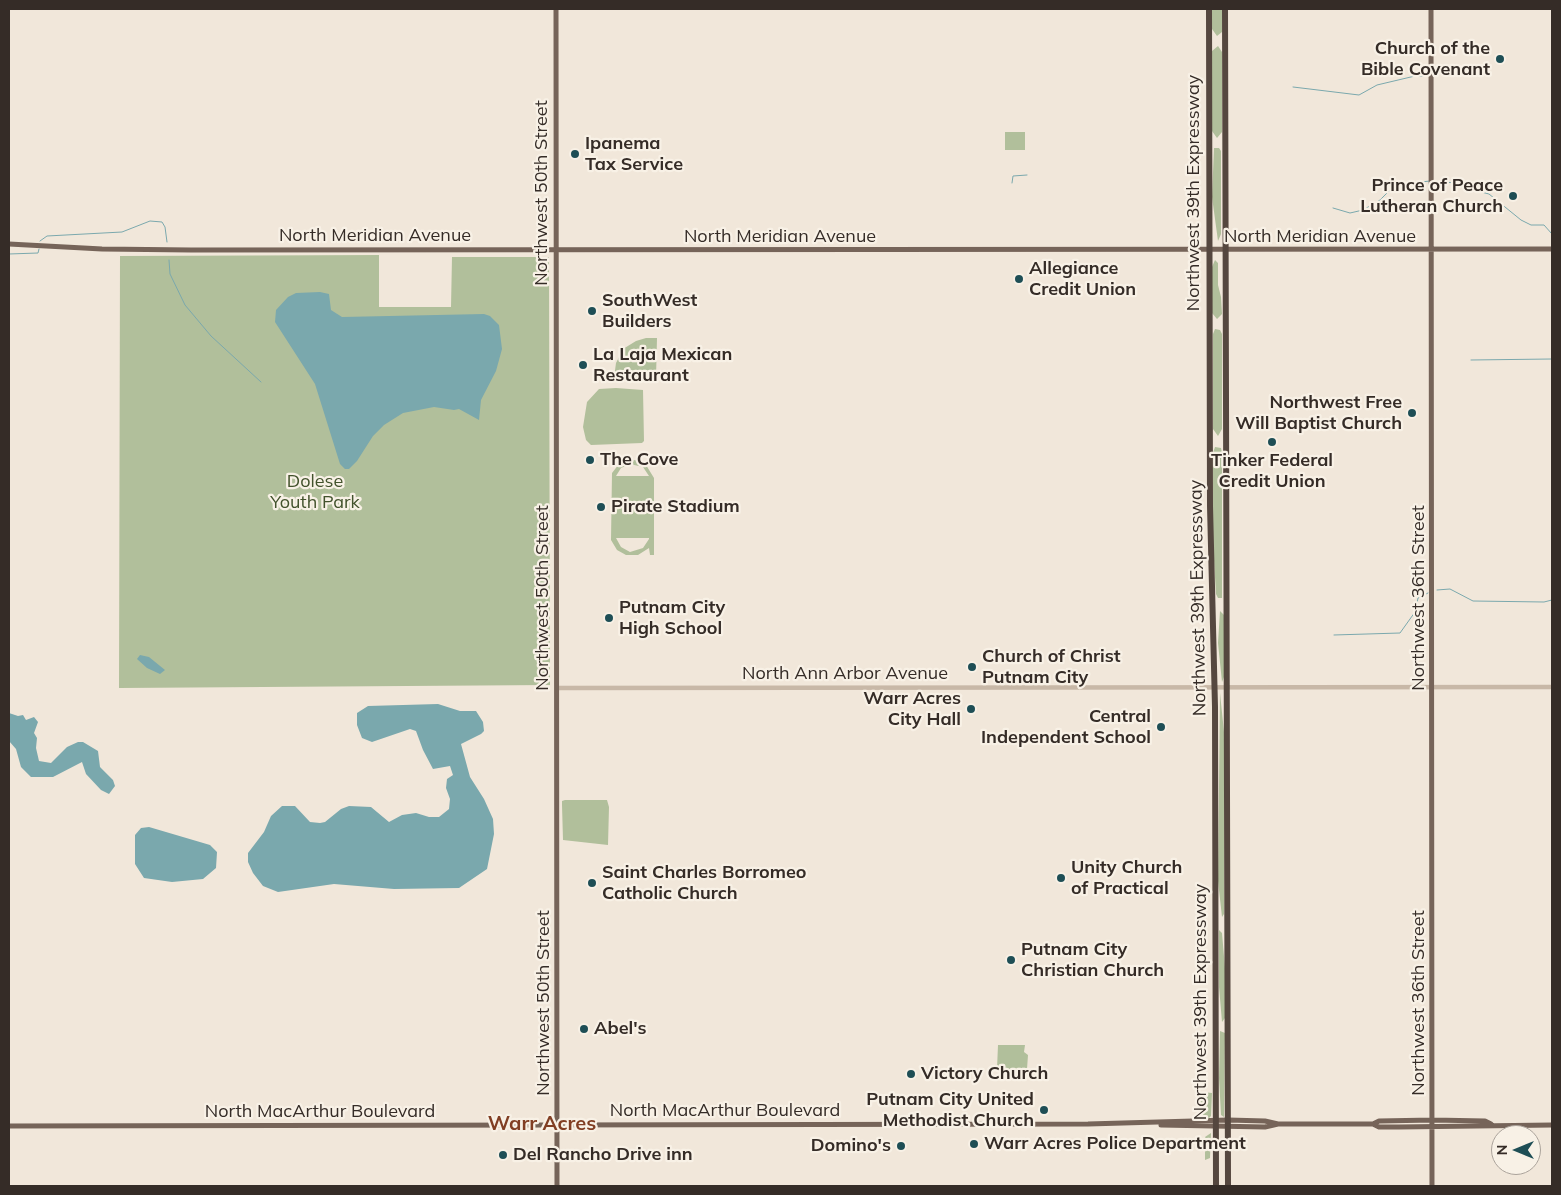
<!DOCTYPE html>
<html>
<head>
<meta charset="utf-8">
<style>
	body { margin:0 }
	#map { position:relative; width:1561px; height:1195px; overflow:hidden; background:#f1e7da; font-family:Mulish,sans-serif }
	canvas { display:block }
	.frame { position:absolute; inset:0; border:10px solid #352c27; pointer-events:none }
	.north { position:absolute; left:1491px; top:1125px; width:50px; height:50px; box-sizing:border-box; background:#f8f1e6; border:1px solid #aaa29a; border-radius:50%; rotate:270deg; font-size:14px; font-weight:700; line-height:20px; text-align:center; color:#352c27 }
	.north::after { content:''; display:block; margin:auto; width:18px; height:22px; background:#1e4e55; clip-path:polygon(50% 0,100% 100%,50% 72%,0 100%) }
</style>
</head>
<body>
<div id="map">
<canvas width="1561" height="1195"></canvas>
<div class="frame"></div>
<div class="north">N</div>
</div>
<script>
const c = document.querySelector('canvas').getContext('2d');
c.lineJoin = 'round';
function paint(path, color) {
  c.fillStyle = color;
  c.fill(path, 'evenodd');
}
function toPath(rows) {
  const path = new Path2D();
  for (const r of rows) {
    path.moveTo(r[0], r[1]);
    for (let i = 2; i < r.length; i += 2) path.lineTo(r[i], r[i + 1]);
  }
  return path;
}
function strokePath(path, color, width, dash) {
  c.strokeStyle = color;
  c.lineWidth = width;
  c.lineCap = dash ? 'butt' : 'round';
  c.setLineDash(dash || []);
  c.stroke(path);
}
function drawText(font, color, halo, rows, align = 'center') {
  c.font = font + ' Mulish,sans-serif';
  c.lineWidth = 4.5;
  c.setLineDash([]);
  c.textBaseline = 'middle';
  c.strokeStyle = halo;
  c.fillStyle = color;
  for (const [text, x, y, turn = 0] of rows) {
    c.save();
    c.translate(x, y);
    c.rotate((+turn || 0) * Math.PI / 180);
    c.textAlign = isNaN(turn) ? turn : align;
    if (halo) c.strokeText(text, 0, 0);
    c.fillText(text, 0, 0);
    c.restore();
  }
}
paint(toPath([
	[1212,9,1222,9,1222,32,1217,36,1212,29],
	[1218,46,1222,52,1222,132,1217,138,1212,131,1212,51],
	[1005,132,1025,132,1025,150,1005,150],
	[1214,148,1219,148,1221,151,1221,234,1218,241,1212,197],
	[379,255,379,307,451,307,452,257,549,257,550,685,119,688,120,256],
	[1215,260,1218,263,1218,285,1221,297,1222,314,1217,319,1212,313,1212,267],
	[1215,329,1220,330,1222,334,1222,429,1218,436,1213,429,1213,334],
	[646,338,657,338,656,378,614,378,616,363,623,349,636,341],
	[616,388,643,390,644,441,642,443,591,445,586,440,583,427,587,402,599,389],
	[1215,447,1221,448,1222,453,1222,598,1218,598,1216,594,1213,544,1213,453],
	[635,460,646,465,654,478,654,555,650,555,649,548,638,555,626,555,617,550,611,540,612,473,619,464],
	[630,464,643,467,649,476,616,476,621,468],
	[616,538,649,538,649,539,643,548,630,552,621,547],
	[1220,611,1224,615,1224,677,1222,682,1218,643],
	[1220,693,1224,732,1224,914,1222,917,1218,881],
	[565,800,607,800,609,807,608,845,563,840,562,805,562,801],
	[1219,930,1222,933,1225,968,1225,1018,1222,1022,1219,987],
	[1220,1031,1225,1033,1224,1117,1221,1115,1219,1078],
	[998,1045,1025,1045,1024,1052,1028,1055,1027,1069,997,1069],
	[1201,1092,1212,1093,1211,1116,1209,1118,1200,1118],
	[1211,1133,1210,1158,1205,1160,1205,1137]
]), '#b1bf9b');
paint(toPath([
	[320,292,329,294,331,310,342,317,484,314,490,316,499,325,502,349,496,371,481,400,479,420,459,409,454,410,434,407,403,413,384,425,373,436,357,461,349,469,345,469,340,464,315,384,275,322,276,310,288,297,296,293],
	[140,655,149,657,165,670,160,674,147,668,137,659],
	[438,704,460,711,476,711,483,722,484,731,481,734,461,744,470,777,484,799,493,819,494,834,487,869,459,888,394,889,334,884,278,892,263,886,253,873,248,862,248,853,264,832,271,816,282,806,295,806,310,822,320,823,325,822,341,809,349,806,371,807,389,822,402,815,416,813,429,817,439,817,449,809,450,799,446,788,447,779,453,775,450,766,433,769,423,750,416,731,410,729,372,742,362,738,357,725,357,713,368,706],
	[9,713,18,716,23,715,26,720,34,717,38,722,34,733,37,738,36,748,39,761,51,763,67,747,78,742,83,742,98,751,100,767,113,780,115,786,109,794,101,790,86,774,82,762,53,777,31,777,21,767,16,749,9,741],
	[149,827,210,845,217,852,216,868,203,879,172,882,144,878,135,864,135,835,141,828]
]), '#7aa8ad');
strokePath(toPath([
	[1293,87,1359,95,1377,85,1415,76,1426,76],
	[1434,181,1455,183,1458,186,1489,194,1521,220,1531,225,1544,225,1552,234],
	[1012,183,1013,176,1027,175],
	[1333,208,1350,213,1363,210,1380,200,1389,191,1412,183,1430,181],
	[40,241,47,236,122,232,150,221,162,222,165,227,167,242],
	[9,254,38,253,39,249],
	[169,260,170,274,185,305,211,336,261,382],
	[1471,360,1552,359],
	[1437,590,1450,589,1473,601,1544,602,1552,600],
	[1334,635,1400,633,1415,612,1418,598,1428,593]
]), '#7aa8ad', 1);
strokePath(toPath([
	[557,688,1552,687]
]), '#c8b8a7', 4.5);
strokePath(toPath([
	[556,9,557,1186],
	[1431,9,1432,1186],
	[9,244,102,249,191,250,1552,249],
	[1373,1124,1379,1127,1399,1127,1552,1125],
	[1161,1125,1265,1127,1278,1124,1373,1124,1379,1121,1433,1120,1485,1121,1491,1124],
	[9,1126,1088,1124,1228,1120,1265,1121,1278,1124]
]), '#766459', 5);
strokePath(toPath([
	[1209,9,1210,506,1215,707,1216,1186],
	[1225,9,1228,1186]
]), '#55473f', 6);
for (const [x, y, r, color] of [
	[1500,59,5,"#1e4e55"],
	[575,154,5,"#1e4e55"],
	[1513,196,5,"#1e4e55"],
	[1019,279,5,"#1e4e55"],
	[592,311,5,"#1e4e55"],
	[583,365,5,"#1e4e55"],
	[1412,413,5,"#1e4e55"],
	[1272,442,5,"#1e4e55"],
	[590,460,5,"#1e4e55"],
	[601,507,5,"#1e4e55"],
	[609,618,5,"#1e4e55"],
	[972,667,5,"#1e4e55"],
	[971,709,5,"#1e4e55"],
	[1161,727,5,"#1e4e55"],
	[1061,878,5,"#1e4e55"],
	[592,883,5,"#1e4e55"],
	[1011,960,5,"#1e4e55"],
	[584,1029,5,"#1e4e55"],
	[911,1074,5,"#1e4e55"],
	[1044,1110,5,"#1e4e55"],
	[974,1144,5,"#1e4e55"],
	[901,1146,5,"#1e4e55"],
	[503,1155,5,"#1e4e55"]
]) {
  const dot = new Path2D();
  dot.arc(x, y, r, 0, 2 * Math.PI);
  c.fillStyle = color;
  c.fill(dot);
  strokePath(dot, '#f8f1e6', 2);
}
drawText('bold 18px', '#352c27', '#f8f1e6', [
	["Church of the",1490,49,"right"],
	["Bible Covenant",1490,70,"right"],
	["Ipanema",585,144],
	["Tax Service",585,165],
	["Prince of Peace",1503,186,"right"],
	["Lutheran Church",1503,207,"right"],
	["Allegiance",1029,269],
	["Credit Union",1029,290],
	["SouthWest",602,301],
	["Builders",602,322],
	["La Laja Mexican",593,355],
	["Restaurant",593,376],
	["Northwest Free",1402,403,"right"],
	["Will Baptist Church",1402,424,"right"],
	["The Cove",600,460],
	["Tinker Federal",1272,461,"center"],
	["Credit Union",1272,482,"center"],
	["Pirate Stadium",611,507],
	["Putnam City",619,608],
	["High School",619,629],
	["Church of Christ",982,657],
	["Putnam City",982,678],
	["Warr Acres",961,699,"right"],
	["City Hall",961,720,"right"],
	["Central",1151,717,"right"],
	["Independent School",1151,738,"right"],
	["Unity Church",1071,868],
	["of Practical",1071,889],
	["Saint Charles Borromeo",602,873],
	["Catholic Church",602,894],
	["Putnam City",1021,950],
	["Christian Church",1021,971],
	["Abel's",594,1029],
	["Victory Church",921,1074],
	["Putnam City United",1034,1100,"right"],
	["Methodist Church",1034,1121,"right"],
	["Warr Acres Police Department",984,1144],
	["Domino's",891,1146,"right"],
	["Del Rancho Drive inn",513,1155]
], 'left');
drawText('18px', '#352c27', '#f8f1e6', [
	["Northwest 50th Street",542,193,-90],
	["Northwest 39th Expressway",1194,193,-90],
	["North Meridian Avenue",375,236],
	["North Meridian Avenue",780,237],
	["North Meridian Avenue",1320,237],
	["Northwest 50th Street",543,598,-90],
	["Northwest 39th Expressway",1198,598,-91],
	["Northwest 36th Street",1419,598,-90],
	["North Ann Arbor Avenue",845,674],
	["Northwest 39th Expressway",1201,1002,-90],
	["Northwest 50th Street",544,1003,-90],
	["Northwest 36th Street",1419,1003,-90],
	["North MacArthur Boulevard",725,1111],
	["North MacArthur Boulevard",320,1112]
]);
drawText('18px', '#42522c', '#f8f1e6', [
	["Dolese",315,482],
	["Youth Park",315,503]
]);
drawText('bold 20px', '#813e23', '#f8f1e6', [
	["Warr Acres",542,1124]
]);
</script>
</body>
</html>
